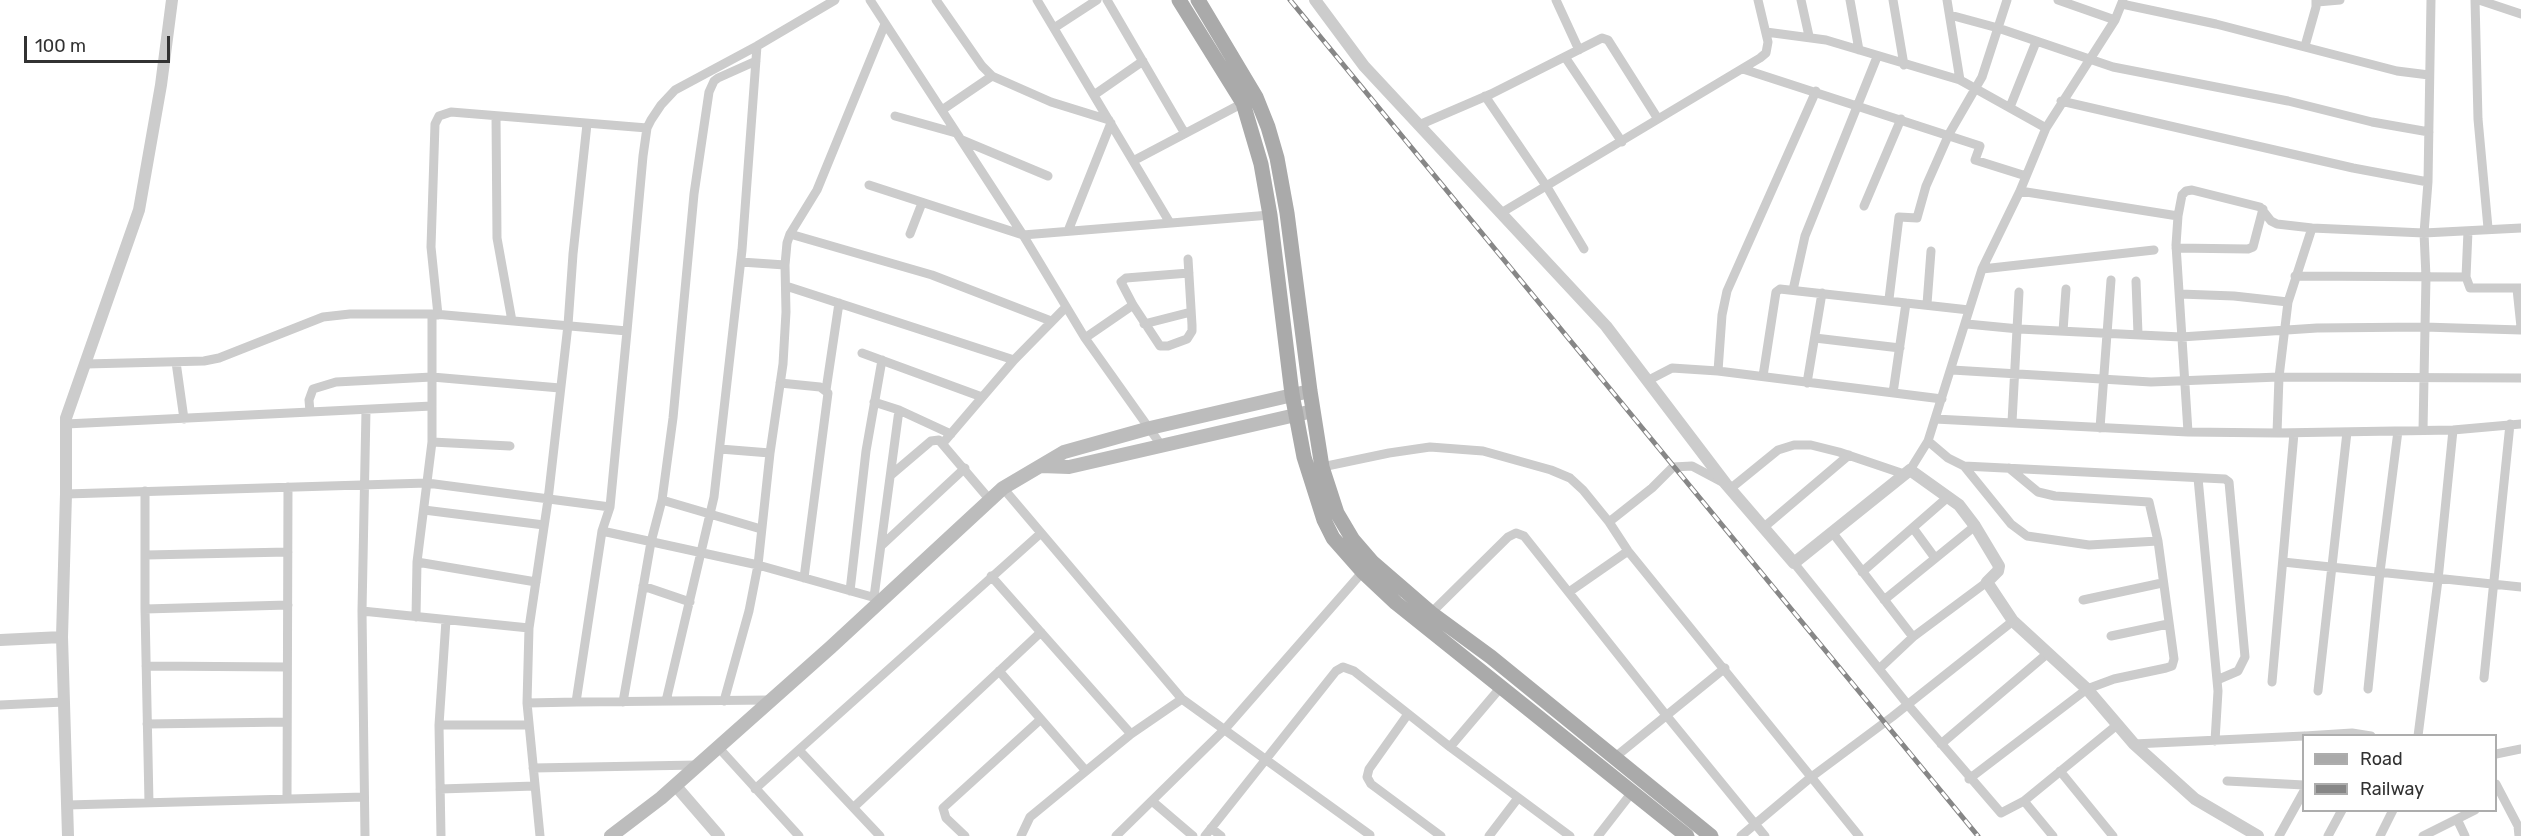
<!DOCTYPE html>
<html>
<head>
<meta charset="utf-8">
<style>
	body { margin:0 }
	#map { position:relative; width:2521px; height:836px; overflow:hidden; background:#fff; font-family:Rubik,sans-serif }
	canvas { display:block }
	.legend { position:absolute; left:2302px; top:734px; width:195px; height:78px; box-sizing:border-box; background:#fff; border:2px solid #adadad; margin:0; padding:8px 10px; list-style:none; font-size:18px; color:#323232 }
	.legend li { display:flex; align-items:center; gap:12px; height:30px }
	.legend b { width:30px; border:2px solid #adadad }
	.scale { position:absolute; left:24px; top:36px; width:146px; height:27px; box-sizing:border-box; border:3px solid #323232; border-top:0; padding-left:8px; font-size:18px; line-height:21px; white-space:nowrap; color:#323232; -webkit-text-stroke:4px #fff; paint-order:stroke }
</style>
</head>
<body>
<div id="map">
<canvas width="2521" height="836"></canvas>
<ul class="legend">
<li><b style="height:8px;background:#aaa"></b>Road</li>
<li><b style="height:8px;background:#878787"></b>Railway</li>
</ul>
<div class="scale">100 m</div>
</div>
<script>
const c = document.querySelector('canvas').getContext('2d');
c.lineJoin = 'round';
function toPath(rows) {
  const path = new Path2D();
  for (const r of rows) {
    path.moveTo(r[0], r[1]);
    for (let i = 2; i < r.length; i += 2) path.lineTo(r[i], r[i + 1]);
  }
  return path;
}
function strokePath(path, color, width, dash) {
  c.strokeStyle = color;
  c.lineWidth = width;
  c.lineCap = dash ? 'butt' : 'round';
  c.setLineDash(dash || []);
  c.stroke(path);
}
strokePath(toPath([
	[870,0,1023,235,1085,338,1161,445],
	[936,0,982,66,992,76,1051,102,1109,120],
	[1037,0,1170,223],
	[1107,0,1184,132],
	[1556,0,1579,50],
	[1801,0,1809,36],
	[1850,0,1859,50],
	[1893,0,1904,65],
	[1947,0,1960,80],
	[2058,0,2115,20],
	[2475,0,2478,119,2488,228],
	[2479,0,2521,14],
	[2317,2,2340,0],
	[2122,4,2216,24,2397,71,2429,75],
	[1950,15,1998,28,2113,67,2288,101,2372,122,2429,132],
	[1054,28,1097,0],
	[1766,32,1826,40,1960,80,2046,128],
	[2305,46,2316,7,2316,0],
	[1565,57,1622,142],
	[1743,69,1980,146,1975,160,2026,176],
	[1094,95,1143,61],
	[1485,96,1547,187,1584,249],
	[2061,101,2353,168,2428,182],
	[2010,107,2036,42],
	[942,110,992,76],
	[496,116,497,238,512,321],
	[895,116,956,133],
	[1419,125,1491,94,1602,38,1608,40,1658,119],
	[962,140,1048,176],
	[1133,161,1243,103],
	[869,185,1023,235,1270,215],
	[2020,191,2178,216],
	[1864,206,1901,119],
	[1501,213,1760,58,1766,53,1768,42,1758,0],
	[1068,231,1111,123],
	[2468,231,2466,277,2470,288,2521,288],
	[790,234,932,275,1051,321],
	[910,234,922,203],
	[2176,248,2248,249,2253,247,2263,209],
	[1188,259,1192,325,1192,331,1187,339,1168,346,1160,346,1133,305,1121,282,1126,278,1189,273],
	[741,262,785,265],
	[1982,269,2154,250],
	[2295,276,2466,277],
	[2136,281,2138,334],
	[786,286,1014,360],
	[2517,289,2521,327],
	[1793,290,1805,236,1877,57],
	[2180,294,2234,296,2288,302],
	[1889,299,1899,217,1917,218,1926,186,1949,134,1982,77,2007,0],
	[1927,304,1931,251],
	[434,314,627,331,610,507],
	[438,315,431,247,435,124,439,116,451,112,647,128],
	[1144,324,1191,312],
	[1967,324,2019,329,2181,337,2317,328,2424,327,2521,330],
	[627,331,643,156,647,128,651,120,661,105,675,90,757,46,835,0],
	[2063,331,2066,289],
	[1085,338,1133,305],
	[1815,338,1900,348],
	[862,353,982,397],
	[176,362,184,419],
	[86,364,204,361,219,358,323,317,350,314,432,314,432,442,417,562,416,617],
	[1952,370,2151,382,2279,377,2521,378],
	[1718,371,1722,315,1727,291,1816,91],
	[1763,376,1776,292,1780,289,1969,310],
	[1647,381,1672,368,1718,371,1942,399],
	[780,383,820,387,828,393,804,578],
	[1807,383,1822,293],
	[826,390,839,303],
	[1893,393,1906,303],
	[874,402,899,410,951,434],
	[310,412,309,400,313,389,336,382,432,377,560,388],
	[1935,419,2188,432,2277,433,2453,430,2521,424],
	[2012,422,2019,292],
	[66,424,432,406],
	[2100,428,2111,280],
	[2423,430,2426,277,2424,233,2428,182,2431,0],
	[2188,432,2176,245,2178,216,2182,195,2186,191,2192,190,2260,207,2271,221,2277,224,2312,228,2424,233,2521,228],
	[2277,433,2279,377,2288,302,2312,228],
	[1928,441,1948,458,1964,466,2225,479,2229,482,2245,657,2238,671,2217,680],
	[432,442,510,446],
	[943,443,1014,360,1066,307],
	[720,449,770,453],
	[1964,466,2011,524,2027,536,2089,545,2158,541],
	[1322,467,1389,453,1430,447,1483,451,1551,470,1570,478,1583,490,1609,522,1652,488,1673,467,1692,466,1724,483],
	[1910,470,1928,441,1982,269,2020,191,2046,128,2115,20,2123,0],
	[891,475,931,441,939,440,990,500],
	[2198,478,2218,691,2215,741],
	[1003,488,1182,699,1370,835],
	[1730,489,1778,450,1794,445,1811,445,1839,452,1904,474],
	[145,491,145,609,149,803],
	[66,494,427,483,610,507,602,531,576,702,770,700],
	[662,500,761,529],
	[424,510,544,525],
	[1609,522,1628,551,1859,836],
	[1763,528,1849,455],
	[1913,528,1935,558],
	[602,531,758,565,883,600],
	[1832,532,1913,637],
	[881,546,965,468],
	[146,555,288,552],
	[417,562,536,582],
	[2283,562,2521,587],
	[1794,563,1908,705,2001,813,2024,801,2117,725],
	[1862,572,1948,497],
	[991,576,1131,734],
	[643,586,690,602],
	[850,591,866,451,882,360],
	[1569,592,1628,551],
	[874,597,899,410],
	[1884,600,1975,526],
	[2083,600,2162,583],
	[145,609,288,605],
	[362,611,529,628],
	[1431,613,1508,537,1516,533,1524,536,1666,715,1765,836],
	[2111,636,2168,624],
	[146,666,287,667],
	[1879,669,1913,637,1987,582],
	[999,671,1086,771],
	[2484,678,2510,424],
	[2272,682,2294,433],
	[2368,689,2380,572,2398,431],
	[2318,691,2347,432],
	[666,701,714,497,742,250,757,46],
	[724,701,749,611,758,565,770,453,783,364,786,312,785,265,787,243,790,234,817,190,885,24],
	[623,702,651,542,662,500,673,418,694,194,709,92,714,81,718,78,756,61],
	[527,703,529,628,548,500,568,325,573,254,587,124],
	[0,705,64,702],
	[1408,714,1369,769,1367,777,1371,784,1441,836],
	[147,724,287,722],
	[439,725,529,725],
	[2305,736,2352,733,2371,736],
	[2418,736,2438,580,2453,430],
	[1941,744,2048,653],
	[2134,744,2304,736],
	[718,747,799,836],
	[1450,747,1501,687],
	[799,750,880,836],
	[2496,754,2521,749],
	[1614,758,1725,668],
	[533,768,698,765],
	[2060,771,2113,836],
	[1969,779,2087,689,2114,679,2166,668,2172,666,2174,659,2158,541,2149,502,2055,496,2038,492,2009,468],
	[2227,781,2304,785],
	[2496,784,2518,826,2519,836],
	[440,789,535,786],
	[755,789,1041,533],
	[287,799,288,487],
	[1152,801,1193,836],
	[2024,801,2053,836],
	[67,805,364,797],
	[854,807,1041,632],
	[2457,819,2465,836],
	[1211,828,1221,836],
	[365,836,362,611,366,410],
	[441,836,439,725,446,620],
	[540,836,527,703,576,702],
	[965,836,946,818,943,808,1041,719],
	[1021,836,1030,817,1131,734,1182,699],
	[1116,836,1225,729,1366,568],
	[1205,836,1336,671,1343,667,1354,671,1450,747,1570,836],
	[1489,836,1518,798],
	[1598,836,1633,791],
	[1741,836,1810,778,1892,717,2013,621],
	[2279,836,2304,791],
	[2328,836,2342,810],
	[2380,836,2393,810],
	[2423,836,2475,810]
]), '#ccc', 9);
strokePath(toPath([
	[1315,0,1364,66,1606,326,1726,484,1794,563,1910,470,1959,505,1975,526,1999,566,1998,571,1987,582,2013,621,2087,689,2134,744,2195,799,2258,836],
	[62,637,66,494,66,418,139,210,161,85,172,0],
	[0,640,62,637,68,836],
	[675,785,719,836]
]), '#ccc', 12);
strokePath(toPath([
	[1041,466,1069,467,1313,411],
	[611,836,661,798,831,647,1003,488,1064,452,1150,428,1310,391]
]), '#bcbcbc', 14);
strokePath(toPath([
	[1179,0,1243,103,1261,164,1270,215,1292,394,1304,457,1324,520,1333,538,1363,572,1396,603,1687,836],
	[1198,0,1256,97,1268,127,1277,158,1287,213,1310,391,1322,467,1337,513,1353,540,1372,562,1431,613,1491,657,1711,836]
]), '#aaa', 15);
const rail = toPath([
	[1290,0,1978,836]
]);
strokePath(rail, '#878787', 5);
strokePath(rail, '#fff', 3, [9]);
</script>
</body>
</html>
